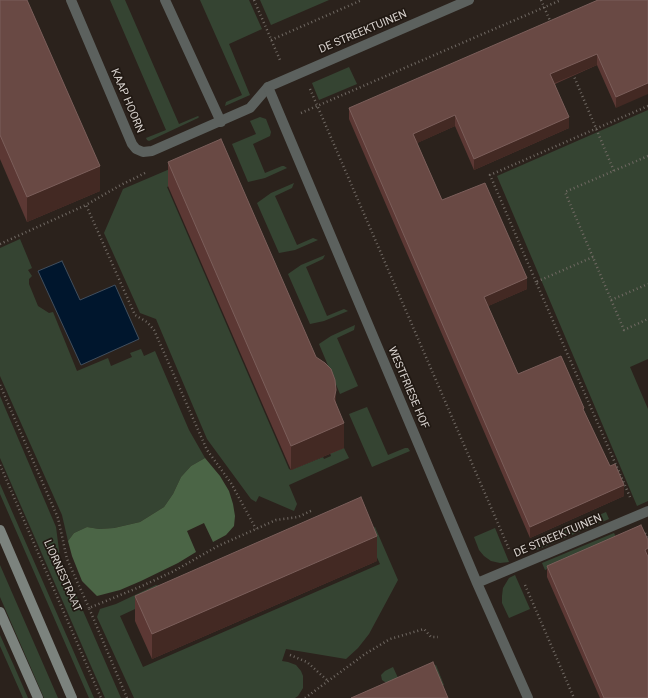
<!DOCTYPE html>
<html>
<head>
<meta charset="utf-8">
<style>
	body { margin:0 }
	canvas { display:block; background:#2b221c }
</style>
</head>
<body>
<canvas width="648" height="698"></canvas>
<script>
const c = document.querySelector('canvas').getContext('2d');
c.lineJoin = 'round';
function paint(path, color) {
  c.fillStyle = color;
  c.fill(path, 'evenodd');
}
function toPath(rows) {
  const path = new Path2D();
  for (const r of rows) {
    path.moveTo(r[0], r[1]);
    for (let i = 2; i < r.length; i += 2) path.lineTo(r[i], r[i + 1]);
  }
  return path;
}
function strokePath(path, color, width, dash) {
  c.strokeStyle = color;
  c.lineWidth = width;
  c.lineCap = dash ? 'butt' : 'round';
  c.setLineDash(dash || []);
  c.stroke(path);
}
function drawText(font, color, halo, rows, align = 'center') {
  c.font = font + ' Roboto,sans-serif';
  c.lineWidth = 3.5;
  c.setLineDash([]);
  c.textBaseline = 'middle';
  c.strokeStyle = halo;
  c.fillStyle = color;
  for (const [text, x, y, turn = 0] of rows) {
    c.save();
    c.translate(x, y);
    c.rotate((+turn || 0) * Math.PI / 180);
    c.textAlign = isNaN(turn) ? turn : align;
    if (halo) c.strokeText(text, 0, 0);
    c.fillText(text, 0, 0);
    c.restore();
  }
}
paint(toPath([
	[110,0,125,0,179,124,198,116,199,117,198,118,149,141,147,140,146,138,166,130],
	[200,0,249,0,262,29,229,44,250,95,225,106,226,102,242,95],
	[260,0,329,0,271,25],
	[349,67,357,84,319,100,312,83],
	[648,110,648,359,630,367,648,409,648,501,637,506,497,176],
	[260,117,266,119,271,132,270,136,253,144,265,173,282,166,284,166,287,168,265,178,248,182,232,144,256,134,250,121],
	[205,154,211,167,167,187,289,469,291,470,323,457,324,459,331,456,330,453,344,448,349,458,289,485,297,504,294,511,259,496,256,502,251,499,207,439,156,319,140,313,104,233,123,189],
	[294,183,292,188,275,196,297,245,313,238,318,240,295,250,279,253,257,203,271,193],
	[20,239,32,268,28,270,32,276,29,279,29,284,38,306,49,313,53,312,77,371,108,358,111,366,132,357,130,353,141,349,144,356,155,351,189,430,205,458,191,466,181,477,173,494,164,507,140,522,114,528,99,529,87,527,74,533,68,541,62,515,0,376,0,248],
	[325,255,323,259,306,267,327,316,344,309,348,311,324,321,310,324,288,274,301,265],
	[355,325,354,330,337,338,358,386,340,394,319,344,331,336],
	[0,396,56,527,60,558,121,698,105,698,0,458],
	[367,407,388,455,405,448,408,448,410,451,372,467,349,414],
	[0,484,94,698,89,698,0,494],
	[606,512,609,519,537,550,534,543],
	[375,527,398,580,369,634,358,648,346,659,286,649,282,661,288,662,296,665,301,671,303,676,303,688,298,696,295,698,134,698,97,617,100,609,116,604,156,585,160,586,165,595,120,616,143,667,380,564,365,531],
	[495,528,509,562,500,563,491,561,484,556,479,550,474,537],
	[614,533,617,539,545,570,542,563],
	[0,565,58,698,44,698,0,597],
	[515,575,530,609,509,618,502,603,502,596,503,588,509,578],
	[0,635,14,666,28,698,23,698,0,646],
	[436,665,444,685,434,689,397,690,382,680,381,675,385,671,393,667,399,680]
]), '#354432');
paint(toPath([
	[205,458,220,476,229,491,233,504,235,516,234,526,226,535,213,542,204,523,187,531,196,552,178,563,141,581,120,590,97,596,82,581,72,556,68,541,74,533,87,527,99,529,114,528,140,522,164,507,173,494,181,477,191,466]
]), '#4b6546');
const water = toPath([
	[62,261,80,300,115,285,139,339,81,365,38,271,62,261]
]);
paint(water, '#00162d');
strokePath(water, '#404e5d', 1);
strokePath(toPath([
	[254,0,280,60],
	[541,0,551,23],
	[271,40,362,0],
	[573,74,614,171],
	[310,89,509,549],
	[301,113,561,0],
	[648,156,565,192,624,330,648,319],
	[145,173,119,186,86,205,135,315,147,322,154,330,207,450,231,483,256,529],
	[0,244,86,205],
	[593,257,536,282,630,497],
	[536,282,490,175,648,106],
	[611,300,648,284],
	[0,385,58,518,67,559,89,608],
	[0,465,101,698],
	[645,533,648,540],
	[525,585,574,698],
	[290,655,307,662,328,681],
	[127,698,89,608,142,586,174,571,218,546,276,520,298,517,313,510],
	[305,698,365,654,390,639,424,629,431,637,438,637]
]), '#716a64', 2.5, [1, 3]);
strokePath(toPath([
	[71,0,132,144,136,149,143,152,152,151,250,108,268,87],
	[165,0,221,122]
]), '#5c615e', 10);
strokePath(toPath([
	[469,0,268,87,477,583,528,698],
	[477,583,648,511]
]), '#5c615e', 10);
strokePath(toPath([
	[0,530,72,698],
	[0,612,38,698]
]), '#7c837e', 10);
paint(toPath([
	[0,0,100,191,27,222,0,159],
	[648,0,616,108,597,65,555,84,569,128,474,170,455,126,417,143,442,200,527,289,488,306,518,374,584,411,624,496,530,538,349,119,349,108],
	[168,162,336,403,344,448,291,470,168,186],
	[377,561,152,659,135,621,135,596],
	[547,566,648,698,600,698,547,577]
]), '#5c3834');
paint(toPath([
	[597,54,597,65,550,85,550,74],
	[648,83,648,94,616,108,616,97],
	[455,115,455,126,413,145,413,134],
	[569,117,569,128,474,170,474,159],
	[100,166,100,191,27,222,27,197],
	[527,278,527,289,484,308,484,297],
	[336,390,336,415,334,399],
	[344,423,344,448,291,470,291,446],
	[624,485,624,496,530,538,530,527],
	[377,536,377,561,152,659,152,634],
	[648,548,648,559,645,550]
]), '#432923');
const building = toPath([
	[0,0,27,0,100,166,27,197,0,135,0,0],
	[598,0,648,0,648,83,616,97,597,54,550,74,569,117,474,159,455,115,413,134,442,200,485,183,527,278,484,297,518,374,561,356,584,408,583,409,610,466,615,464,624,485,530,527,349,108,598,0],
	[221,139,316,357,325,363,331,369,335,380,336,390,334,399,344,423,291,446,168,162,221,139],
	[361,497,377,536,152,634,135,596,361,497],
	[641,525,648,540,648,548,645,550,648,557,648,698,604,698,547,566,641,525],
	[433,662,448,698,351,698,433,662]
]);
paint(building, '#694944');
strokePath(building, '#7b5e5a', 1);
drawText('11px', '#d7d1cd', '#211913', [
	["DE STREEKTUINEN",363,32,-23],
	["KAAP HOORN",127,101,67],
	["WESTFRIESE HOF",408,388,67],
	["DE STREEKTUINEN",558,536,-23],
	["LIORNESTRAAT",62,576,66]
]);
</script>
</body>
</html>
